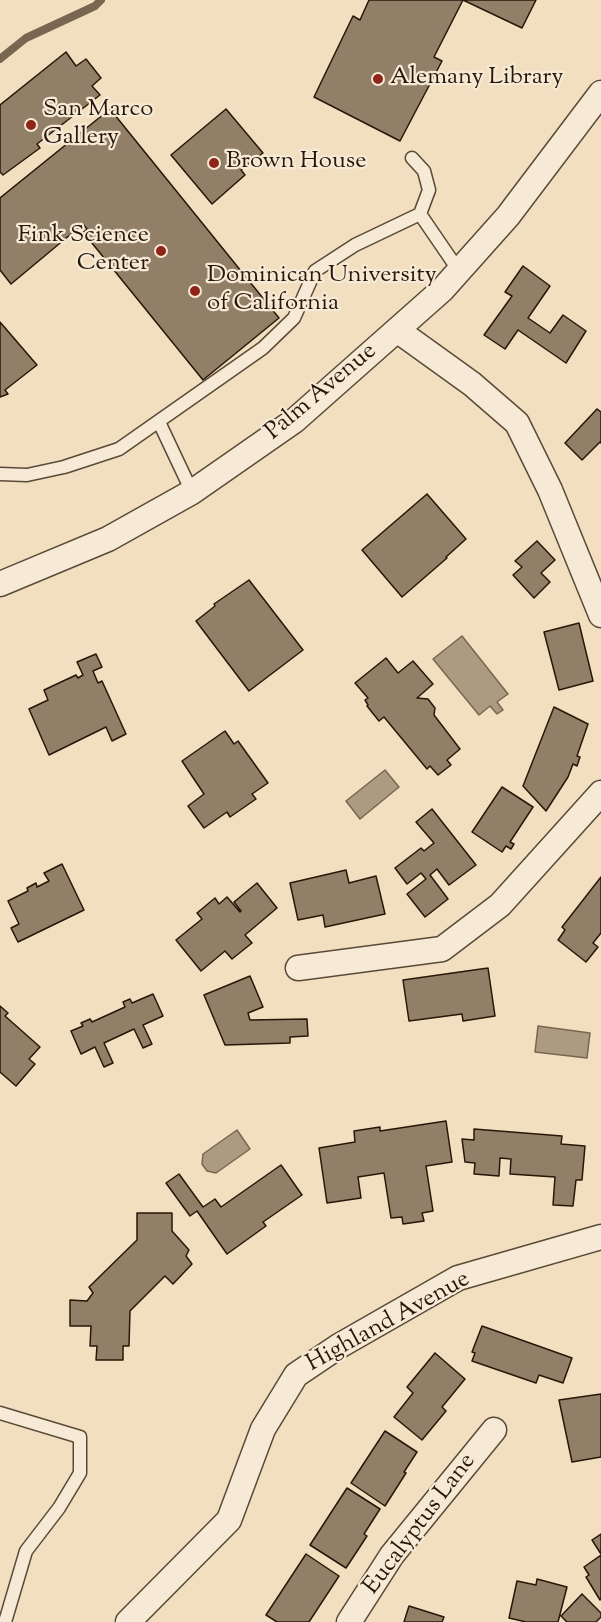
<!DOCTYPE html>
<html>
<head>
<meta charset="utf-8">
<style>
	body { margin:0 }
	canvas { display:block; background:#f1dfc0 }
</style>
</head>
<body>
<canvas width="601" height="1622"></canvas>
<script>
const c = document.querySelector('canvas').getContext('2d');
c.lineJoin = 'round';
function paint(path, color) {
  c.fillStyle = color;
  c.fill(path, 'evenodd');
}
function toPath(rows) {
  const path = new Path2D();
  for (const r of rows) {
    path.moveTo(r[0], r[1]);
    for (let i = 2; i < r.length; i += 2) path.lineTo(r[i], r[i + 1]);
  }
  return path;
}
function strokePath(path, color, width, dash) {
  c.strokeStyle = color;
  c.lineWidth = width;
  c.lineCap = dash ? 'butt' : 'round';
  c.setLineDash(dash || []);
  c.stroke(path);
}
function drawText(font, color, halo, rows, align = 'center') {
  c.font = font + ' "Sorts Mill Goudy",serif';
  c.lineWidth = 4.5;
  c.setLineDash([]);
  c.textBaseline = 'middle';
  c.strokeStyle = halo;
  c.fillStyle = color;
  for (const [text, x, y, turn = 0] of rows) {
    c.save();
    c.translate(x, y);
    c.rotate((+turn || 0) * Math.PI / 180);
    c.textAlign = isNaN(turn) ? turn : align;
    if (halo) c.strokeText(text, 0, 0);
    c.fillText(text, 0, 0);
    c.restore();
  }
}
const water = toPath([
	[462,636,508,694,497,702,503,710,497,714,490,706,479,715,433,659,462,636],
	[385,770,399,787,360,819,346,801,385,770],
	[538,1026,590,1033,587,1058,535,1052,538,1026],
	[237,1130,250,1149,216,1173,207,1171,202,1164,203,1154,237,1130]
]);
paint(water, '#ad9b81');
strokePath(water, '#786651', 1.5);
strokePath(toPath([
	[0,59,26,38,95,6,101,0]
]), '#786651', 8);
const building = toPath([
	[369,0,536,0,522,28,463,0,434,57,442,61,400,141,314,97,353,16,360,20,369,0],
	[66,52,76,66,86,59,101,78,92,86,100,95,37,144,40,148,3,175,0,172,0,105,66,52],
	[110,109,279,318,203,380,83,232,87,229,83,224,11,284,0,270,0,198,110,109],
	[226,109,263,153,241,170,245,175,212,204,171,155,226,109],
	[523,266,550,286,528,318,550,333,563,315,586,331,566,363,518,330,505,349,484,335,512,296,505,292,523,266],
	[0,322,37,365,5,390,8,394,0,397,0,322],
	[597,409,601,412,601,443,600,442,582,460,565,443,597,409],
	[427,494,466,539,446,557,447,558,402,597,362,550,427,494],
	[537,541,555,560,541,573,550,582,534,598,513,575,522,567,515,561,537,541],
	[249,580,303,650,249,691,196,621,215,606,214,604,249,580],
	[579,623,593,681,559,690,544,632,579,623],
	[96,654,102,667,93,671,98,683,102,681,126,734,112,741,106,727,49,755,29,709,48,700,44,690,76,675,78,678,83,675,77,662,96,654],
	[386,658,398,673,413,661,433,684,417,698,428,699,435,708,434,715,460,749,447,760,451,765,438,775,430,766,427,769,384,717,379,721,367,706,368,705,365,700,368,698,355,683,386,658],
	[554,707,588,724,577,756,580,757,577,766,573,764,568,777,546,811,523,786,554,707],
	[225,731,234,744,238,741,268,783,252,794,256,799,230,817,227,812,204,828,188,806,204,794,182,761,225,731],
	[502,787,533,807,510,842,514,844,511,849,506,846,502,852,472,832,502,787],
	[432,809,476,865,449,885,437,869,430,875,448,899,425,917,407,894,426,879,421,873,407,884,395,868,421,848,424,851,434,843,416,822,432,809],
	[62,864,84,910,18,942,11,928,19,924,8,901,28,891,27,888,36,883,37,887,49,881,44,873,62,864],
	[346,870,349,883,376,876,385,914,325,927,323,915,298,920,290,883,346,870],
	[601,877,601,933,593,943,598,947,586,962,558,940,565,930,562,927,601,877],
	[257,883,277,908,245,935,252,943,232,959,225,951,201,971,176,940,202,919,197,913,215,898,219,904,227,897,240,912,241,911,234,902,257,883],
	[488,968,495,1016,463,1021,462,1014,409,1021,403,980,488,968],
	[250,976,263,1007,248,1013,250,1020,307,1019,308,1036,290,1037,290,1043,225,1045,204,995,250,976],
	[153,994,163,1016,143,1025,152,1044,143,1048,134,1029,104,1043,113,1063,104,1067,95,1047,81,1054,71,1031,83,1026,81,1023,90,1019,92,1022,125,1007,123,1002,130,999,132,1003,153,994],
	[0,1006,8,1013,5,1016,40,1047,29,1059,35,1064,16,1086,0,1072,0,1006],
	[446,1121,452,1162,426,1166,433,1211,422,1213,424,1221,403,1224,402,1217,391,1218,384,1173,358,1177,361,1198,327,1203,319,1148,355,1142,354,1131,380,1127,380,1131,446,1121],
	[474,1129,562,1136,561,1144,585,1146,582,1180,576,1180,573,1206,553,1205,555,1177,510,1174,511,1159,500,1158,499,1176,474,1174,475,1163,465,1162,462,1139,474,1140,474,1129],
	[281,1165,302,1195,263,1222,266,1226,227,1254,197,1211,190,1216,166,1183,179,1174,203,1207,215,1199,221,1207,281,1165],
	[137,1213,172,1213,172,1231,189,1250,186,1256,192,1264,173,1284,165,1276,130,1311,129,1346,123,1346,123,1360,96,1360,97,1346,90,1346,91,1326,70,1326,70,1300,87,1301,93,1293,89,1287,137,1240,137,1213],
	[482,1326,572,1358,563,1383,539,1375,536,1383,472,1361,475,1353,472,1352,482,1326],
	[435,1353,465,1379,442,1407,446,1411,422,1440,394,1417,413,1393,407,1387,435,1353],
	[601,1394,601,1457,572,1462,559,1400,601,1394],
	[385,1431,417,1452,404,1472,406,1473,385,1506,351,1483,385,1431],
	[347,1488,380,1509,364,1534,367,1536,346,1568,310,1545,347,1488],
	[601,1534,601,1554,592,1540,601,1534],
	[306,1554,339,1576,309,1622,277,1622,266,1615,306,1554],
	[601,1555,601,1599,600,1600,586,1577,589,1575,584,1567,601,1555],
	[537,1579,567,1587,558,1622,526,1622,509,1618,517,1581,536,1585,537,1579],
	[582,1594,601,1613,601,1617,596,1622,567,1622,561,1616,582,1594],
	[409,1606,444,1617,442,1622,404,1622,409,1606]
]);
paint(building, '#917f68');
strokePath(building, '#281708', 1.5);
const service = toPath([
	[412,158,424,171,429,190,420,214],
	[159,422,192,492],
	[0,474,27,475,64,467,119,449,263,348,294,318,315,271,355,245,420,214,459,271],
	[0,1413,80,1437,80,1473,59,1508,26,1551,5,1622]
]);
const minor = toPath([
	[397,330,472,384,517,423,550,490,601,615],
	[0,584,108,539,192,492,294,421,442,290,508,216,601,93],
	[298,968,442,949,500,905,601,793],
	[128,1622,229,1520,263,1429,296,1375,339,1346,458,1278,601,1237],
	[349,1622,392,1555,494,1430]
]);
strokePath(service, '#5a4936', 15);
strokePath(minor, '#5a4936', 27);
strokePath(service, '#f6ead6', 12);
strokePath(minor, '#f6ead6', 24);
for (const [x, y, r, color] of [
	[378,79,6,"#8f2418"],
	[31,125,6,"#8f2418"],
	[214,163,6,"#8f2418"],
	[161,251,6,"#8f2418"],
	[195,291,6,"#8f2418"]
]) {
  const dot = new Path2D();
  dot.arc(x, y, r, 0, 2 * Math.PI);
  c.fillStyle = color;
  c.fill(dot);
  strokePath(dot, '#f6ead6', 2);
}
drawText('24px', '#281708', '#f6ead6', [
	["Alemany Library",390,79],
	["San Marco",43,111],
	["Gallery",43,139],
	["Brown House",226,163],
	["Fink Science",149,237,"right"],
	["Center",149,265,"right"],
	["Dominican University",207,277],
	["of California",207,305]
], 'left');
drawText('24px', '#281708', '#f6ead6', [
	["Palm Avenue",322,393,-40],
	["Highland Avenue",389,1323,-29],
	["Eucalyptus Lane",421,1525,-53]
]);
</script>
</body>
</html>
